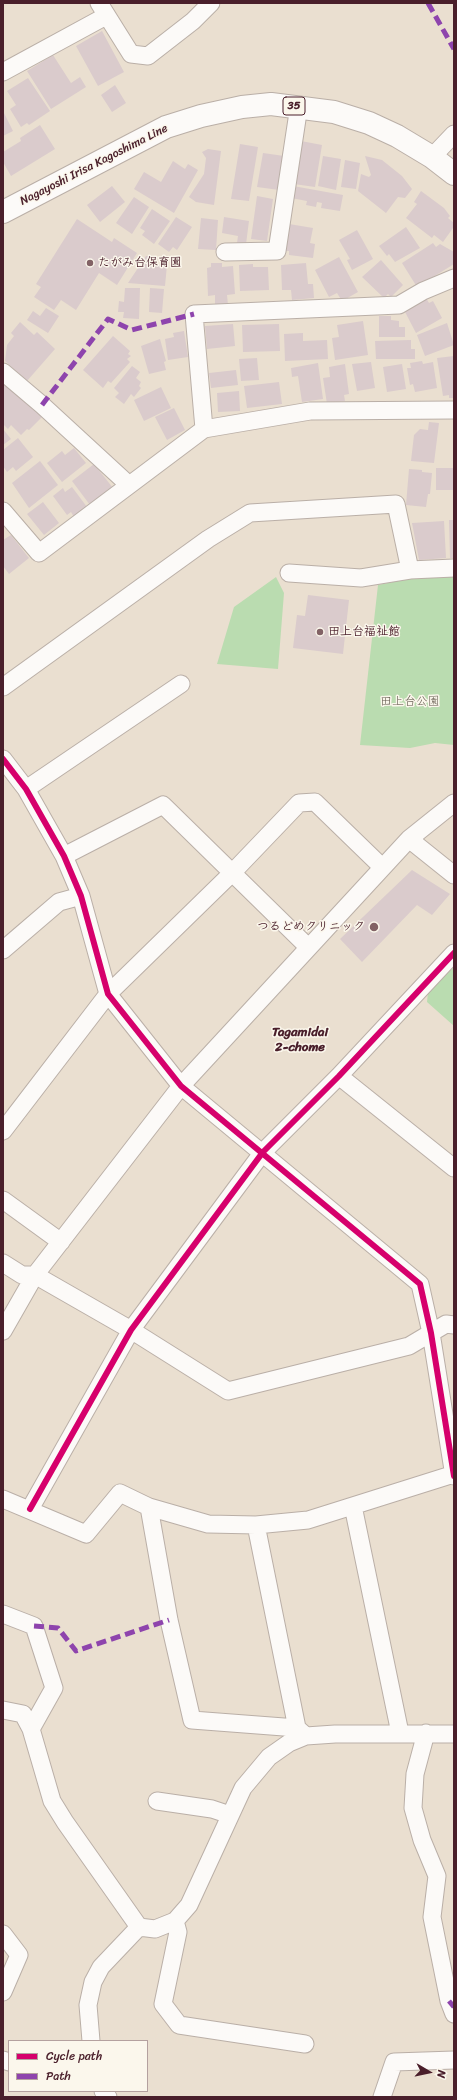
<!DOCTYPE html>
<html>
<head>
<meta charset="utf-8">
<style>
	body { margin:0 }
	#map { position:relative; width:457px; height:2100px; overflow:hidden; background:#eadfd0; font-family:Sriracha,sans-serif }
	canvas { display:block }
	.frame { position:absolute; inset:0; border:4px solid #4a1f2b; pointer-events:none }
	.legend { position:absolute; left:8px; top:2040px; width:140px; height:52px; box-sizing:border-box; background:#fbf7ec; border:1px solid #b4a19f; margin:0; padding:5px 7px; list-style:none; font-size:12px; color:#4a1f2b }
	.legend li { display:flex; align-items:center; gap:8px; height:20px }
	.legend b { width:20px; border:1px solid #b4a19f }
	.north { position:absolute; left:409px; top:2052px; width:40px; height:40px; -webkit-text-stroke:3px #fbf7ec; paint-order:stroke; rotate:99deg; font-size:11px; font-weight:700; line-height:16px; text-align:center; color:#4a1f2b }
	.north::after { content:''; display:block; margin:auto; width:14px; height:18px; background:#4a1f2b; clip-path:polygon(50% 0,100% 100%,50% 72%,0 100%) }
</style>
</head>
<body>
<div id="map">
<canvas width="457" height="2100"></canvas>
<div class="frame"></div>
<ul class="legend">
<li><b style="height:5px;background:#d6006c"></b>Cycle path</li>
<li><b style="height:5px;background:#8e44ad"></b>Path</li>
</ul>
<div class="north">N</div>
</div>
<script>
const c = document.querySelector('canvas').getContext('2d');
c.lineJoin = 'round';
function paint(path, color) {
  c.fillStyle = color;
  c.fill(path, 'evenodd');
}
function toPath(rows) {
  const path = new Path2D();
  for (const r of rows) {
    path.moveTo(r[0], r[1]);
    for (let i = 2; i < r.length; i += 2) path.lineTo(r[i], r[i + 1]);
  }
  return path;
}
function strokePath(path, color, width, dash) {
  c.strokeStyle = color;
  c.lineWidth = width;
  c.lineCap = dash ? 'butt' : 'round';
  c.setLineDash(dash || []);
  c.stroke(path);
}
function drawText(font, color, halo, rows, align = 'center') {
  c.font = font + ' Sriracha,"Klee One",sans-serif';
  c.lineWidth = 3;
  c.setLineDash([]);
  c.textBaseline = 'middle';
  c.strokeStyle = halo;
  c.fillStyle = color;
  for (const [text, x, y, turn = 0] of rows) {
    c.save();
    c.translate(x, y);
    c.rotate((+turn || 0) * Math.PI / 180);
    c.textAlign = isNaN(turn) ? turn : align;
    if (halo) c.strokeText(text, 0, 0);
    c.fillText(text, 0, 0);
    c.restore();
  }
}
paint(toPath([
	[454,576,454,745,435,743,410,748,360,745,378,585,407,579],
	[276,577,284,593,278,669,217,664,234,607],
	[454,967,454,1026,427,1002,428,992]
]), '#badcb0');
paint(toPath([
	[102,31,124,72,98,86,76,46],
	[53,55,71,83,80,77,86,87,51,109,27,71],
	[28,78,50,111,29,125,27,123,21,127,10,109,16,105,7,91],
	[115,85,126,103,112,112,101,95],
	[3,111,13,131,3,136],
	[40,125,55,149,11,176,3,162,3,152,21,141,20,138],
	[301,141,322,145,315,187,294,184],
	[240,144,258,147,249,201,231,199],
	[208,149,221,151,214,205,196,202,189,197,204,174,206,158,202,152],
	[263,153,284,156,279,190,257,187],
	[323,156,341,159,336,190,318,186],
	[365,156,382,160,402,176,412,189,405,198,398,197,386,213,358,191,361,174,369,177,371,175],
	[345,160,360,163,356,189,341,187],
	[173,161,185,169,188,164,198,170,174,213,134,189,144,172,161,182],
	[112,186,125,202,100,222,87,205],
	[293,186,343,195,340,211,321,208,322,203,317,202,316,207,306,205,307,201,291,198],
	[421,191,444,208,450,216,448,218,454,223,453,228,443,242,434,235,432,238,406,218,417,204,414,202],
	[257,196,273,199,267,241,251,239],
	[134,197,149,207,132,234,116,223],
	[152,209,170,221,154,244,142,235,145,231,140,228],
	[176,217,192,227,177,250,173,247,169,252,158,244],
	[224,217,249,221,246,244,237,243,238,236,222,233],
	[201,218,218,220,216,250,198,249],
	[77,219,112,242,114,238,137,253,117,285,99,273,76,310,61,300,54,310,34,297,41,287,36,284],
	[289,224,313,228,310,243,315,244,313,258,289,255,289,251,285,251],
	[406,227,420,248,395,262,389,254,387,256,379,246],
	[357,230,373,259,352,270,347,260,350,259,339,240],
	[433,243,436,247,440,244,454,252,454,264,417,287,402,263],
	[146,256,153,256,152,264,167,265,165,286,128,283],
	[339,257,358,292,342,301,337,293,329,297,315,270],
	[381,260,403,285,391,297,388,294,384,298,362,277],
	[211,263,222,263,222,267,233,266,235,294,227,295,228,305,215,305,215,295,208,296,207,268,211,267],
	[306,263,308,284,313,284,314,298,292,300,291,290,282,290,281,265],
	[253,264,253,267,268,267,269,290,240,291,239,265],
	[125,288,140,288,139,319,123,318,124,312,118,312,119,301,124,302],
	[150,288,164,289,162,313,149,312],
	[426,298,429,303,433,301,442,318,416,333,404,310],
	[46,308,59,316,48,333,27,320,33,311,40,316],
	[379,316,391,316,391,320,399,321,399,327,405,327,405,337,379,337],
	[363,321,368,355,335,360,332,338,339,337,337,325],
	[20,322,34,335,37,332,55,349,27,381,5,361,7,345,14,336,11,333],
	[447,323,454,345,425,356,417,335],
	[233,324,235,346,207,349,205,326],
	[279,324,280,351,243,352,242,325],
	[184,331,188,357,168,360,165,339,174,337,173,333],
	[303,333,303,341,327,340,328,359,285,361,284,334],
	[113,336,130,351,128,354,131,356,127,359,130,362,111,383,108,381,103,388,83,370],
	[160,339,166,361,164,362,166,370,149,374,141,346],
	[411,340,411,349,415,349,415,359,376,359,375,341],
	[454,356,454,398,449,398,449,395,443,396,437,358],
	[257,358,259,380,241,381,239,359],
	[422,361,423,364,433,362,437,388,415,392,413,384,410,385,407,368,411,368,410,363],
	[371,362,375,388,357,391,352,364],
	[318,363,323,399,302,402,298,376,292,377,291,368],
	[345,364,349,394,344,395,345,401,327,404,323,378,330,377,329,367],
	[402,364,406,389,387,392,383,367],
	[132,366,140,372,136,378,141,382,139,386,141,388,134,397,131,394,124,404,115,397,119,393,114,388],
	[236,370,238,385,211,388,209,373],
	[279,382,282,404,247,408,244,386],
	[6,384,42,417,29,430,27,429,21,435,11,425,8,429,3,424,3,387],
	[161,387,171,408,144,421,134,400],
	[239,391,240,411,218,412,217,393],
	[174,408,185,430,167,440,155,417],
	[429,422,439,423,434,463,411,461,414,435,420,429,428,430],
	[3,429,11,439,3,445],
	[18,438,33,457,16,471,13,467,7,472,3,466,3,450],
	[74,448,86,463,62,482,47,463,62,451,65,455],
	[40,461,58,485,29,508,12,483],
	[94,464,113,488,90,505,72,481],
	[436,468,454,468,454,490,436,490],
	[409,469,422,470,422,472,432,473,430,494,428,494,426,507,406,505],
	[72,487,87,507,74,517,71,512,67,515,53,496,63,488,65,492],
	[43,502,59,523,44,535,27,514],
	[449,520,454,520,454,558,450,558],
	[444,521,446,558,419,560,412,523],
	[11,535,29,558,9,574,3,566,3,540],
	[308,595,349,600,343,654,293,648,297,615,305,616],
	[412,870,450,894,432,915,417,905,362,962,340,939]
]), '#dacbcc');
const minor = toPath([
	[99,3,131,54,148,56,193,21,211,3],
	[3,72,106,16],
	[432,157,454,134],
	[225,252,277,251,299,106],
	[3,372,42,405,129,485],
	[204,429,194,314,399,305,423,291,454,278],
	[3,511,39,553,204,429,310,411,454,410],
	[289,573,361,578,410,570,454,568],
	[3,687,208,539,250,513,396,504,410,570],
	[3,759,26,789,64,856,81,896,108,994,181,1086,420,1284,431,1333,454,1476],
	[26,789,181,684],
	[409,839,454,875],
	[64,856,163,805,307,946],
	[3,950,59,902,81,896],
	[339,1076,454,1168],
	[3,1131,108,994,232,873,299,803,315,802,382,867],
	[3,1200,61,1242],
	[3,1263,22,1275,35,1275,131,1330,228,1391,409,1346,446,1324,454,1325],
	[3,1331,35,1275,181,1086,409,839,454,803],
	[3,1499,86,1534,120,1493,149,1507,208,1524,256,1525,308,1520,454,1474],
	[353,1506,400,1733],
	[149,1507,169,1620,192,1720,297,1728,306,1736],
	[30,1509,131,1330,263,1152,339,1076,454,953],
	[256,1525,297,1728],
	[3,1614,34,1626,54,1688,31,1729],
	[3,1710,23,1714,31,1729,52,1801,65,1822,139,1927,155,1929,175,1921,189,1905,243,1788,269,1757,289,1743,306,1736,335,1734,454,1734],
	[426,1733,415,1774,413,1808,422,1840,437,1876,432,1917,449,2001,454,2014],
	[157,1801,212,1809,230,1815],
	[175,1921,178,1932,163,2004,179,2025,305,2044],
	[3,1934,19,1955,3,1992],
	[91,2041,88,2005,93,1982,101,1967,139,1927],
	[3,2060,9,2062],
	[103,2091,108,2097],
	[382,2097,394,2062,454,2060]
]);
const primary = toPath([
	[3,212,166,127,201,116,242,107,271,104,334,112,369,123,397,136,432,157,454,174]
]);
strokePath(minor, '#baafa7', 19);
strokePath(primary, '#baafa7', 24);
strokePath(minor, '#fcfaf8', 17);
strokePath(primary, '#fcfaf8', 22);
strokePath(toPath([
	[428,3,454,49],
	[42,405,108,319,132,330,194,314],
	[34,1626,58,1628,76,1651,169,1620],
	[449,2001,454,2007]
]), '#8e44ad', 5, [10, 5]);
strokePath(toPath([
	[3,759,26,789,64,856,81,896,108,994,181,1086,420,1284,431,1333,454,1476],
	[30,1509,131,1330,263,1152,339,1076,454,953]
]), '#d6006c', 6);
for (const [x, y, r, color] of [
	[90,263,4,"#826265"],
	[320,632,4,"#826265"],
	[374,927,5,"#826265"]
]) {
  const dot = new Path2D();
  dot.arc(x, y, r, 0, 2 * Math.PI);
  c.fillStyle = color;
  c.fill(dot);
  strokePath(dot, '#fbf7ec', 1.5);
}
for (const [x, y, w] of [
	[294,106,22]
]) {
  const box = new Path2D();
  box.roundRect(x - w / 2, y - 9, w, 18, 3);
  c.fillStyle = '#fbf7ec';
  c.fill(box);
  strokePath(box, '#4a1f2b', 1);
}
drawText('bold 11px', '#4a1f2b', null, [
	["35",294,106]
]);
drawText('12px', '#4a1f2b', '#fbf7ec', [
	["Nagayoshi Irisa Kagoshima Line",94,165,-27]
]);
drawText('bold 12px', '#4a1f2b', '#fbf7ec', [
	["たがみ台保育園",98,263],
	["田上台福祉館",328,632],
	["つるどめクリニック",365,927,"right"]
], 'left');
drawText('12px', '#60574b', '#fbf7ec', [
	["田上台公園",410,702]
]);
drawText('bold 13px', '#4a1f2b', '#fbf7ec', [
	["Tagamidai",300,1033],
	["2-chome",300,1048]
]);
</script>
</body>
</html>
